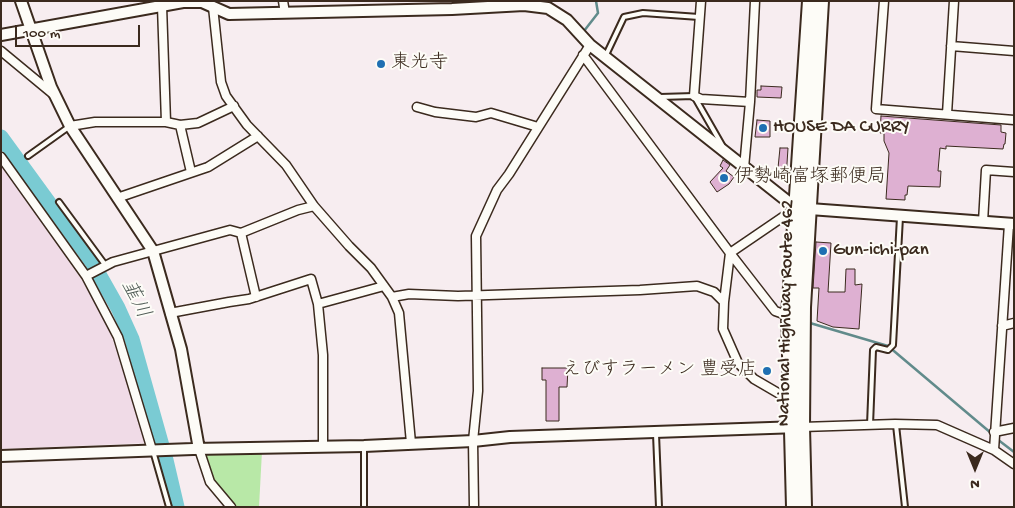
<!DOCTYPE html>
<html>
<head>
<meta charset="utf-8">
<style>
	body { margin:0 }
	#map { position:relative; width:1015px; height:508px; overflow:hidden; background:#f7edf0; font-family:"Gochi Hand",sans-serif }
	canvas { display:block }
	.frame { position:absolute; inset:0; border:2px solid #3b2a1e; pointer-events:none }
	.north { position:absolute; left:950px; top:443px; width:50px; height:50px; -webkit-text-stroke:4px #fdfcf7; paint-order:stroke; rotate:180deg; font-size:14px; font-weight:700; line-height:20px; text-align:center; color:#3b2a1e }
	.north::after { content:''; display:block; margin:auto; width:18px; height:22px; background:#3b2a1e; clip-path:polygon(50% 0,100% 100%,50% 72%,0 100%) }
	.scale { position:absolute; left:15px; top:25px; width:125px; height:22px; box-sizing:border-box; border:2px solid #3b2a1e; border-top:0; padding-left:6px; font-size:15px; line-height:18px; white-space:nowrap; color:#3b2a1e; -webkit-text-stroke:4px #fdfcf7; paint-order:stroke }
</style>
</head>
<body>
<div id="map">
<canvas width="1015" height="508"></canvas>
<div class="frame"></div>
<div class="north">N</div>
<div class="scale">100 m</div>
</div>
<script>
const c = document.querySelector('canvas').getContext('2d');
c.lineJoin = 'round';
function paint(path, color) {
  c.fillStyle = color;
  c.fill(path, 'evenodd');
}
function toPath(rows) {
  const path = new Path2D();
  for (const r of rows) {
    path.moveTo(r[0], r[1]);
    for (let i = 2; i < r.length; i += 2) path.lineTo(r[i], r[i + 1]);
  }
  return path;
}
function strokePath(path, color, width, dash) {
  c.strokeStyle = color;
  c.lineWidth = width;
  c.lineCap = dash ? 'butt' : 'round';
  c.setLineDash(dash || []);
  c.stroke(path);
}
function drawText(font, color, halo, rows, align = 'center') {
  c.font = font + ' "Gochi Hand","Klee One",sans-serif';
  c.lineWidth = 4;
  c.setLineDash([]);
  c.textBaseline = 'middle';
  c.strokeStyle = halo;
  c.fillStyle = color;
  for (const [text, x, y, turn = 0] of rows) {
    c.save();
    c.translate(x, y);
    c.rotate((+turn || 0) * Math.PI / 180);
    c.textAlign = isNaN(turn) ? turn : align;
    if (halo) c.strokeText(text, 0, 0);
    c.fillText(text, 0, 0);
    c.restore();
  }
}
paint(toPath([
	[1,166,81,279,107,323,136,409,145,443,1,449]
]), '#f0dbe7');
paint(toPath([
	[262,451,259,507,237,507,229,501,212,481,203,452]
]), '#b8e8a7');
strokePath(toPath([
	[584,31,598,13,596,1],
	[608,83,744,265],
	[770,299,776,305],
	[810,323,888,346,991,433],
	[997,439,1014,452]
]), '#618b8b', 2.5);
strokePath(toPath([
	[1,137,92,262,118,308,132,339,166,460,177,507]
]), '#7acbd3', 15);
const building = toPath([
	[761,86,782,87,781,98,757,97,757,90,761,90,761,86],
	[881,116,1001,125,1001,132,1006,133,1005,144,1004,144,1003,149,946,146,946,149,940,148,938,171,941,171,940,187,908,186,907,195,905,195,905,200,886,199,889,153,884,141,884,133,880,133,881,116],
	[757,120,770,121,770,137,755,137,757,120],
	[780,148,788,148,786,179,777,178,780,148],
	[723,160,730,165,726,171,734,177,729,184,717,192,710,182,723,168,720,166,723,160],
	[816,242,831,243,828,292,845,292,846,269,855,269,855,285,862,284,859,329,833,327,817,321,819,288,813,288,816,242],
	[542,368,568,368,567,387,559,387,559,421,546,421,546,380,542,380,542,368]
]);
paint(building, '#deb0d2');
strokePath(building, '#3b2a1e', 1);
const lane = toPath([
	[606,55,624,17,643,13,699,17],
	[660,97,694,96,722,145],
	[28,156,70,126],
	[59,202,106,266],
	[870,425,873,350,876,347,888,350,893,345,900,217],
	[896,425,905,507],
	[656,434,659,507],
	[153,451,169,507],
	[364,507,364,447]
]);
const street = toPath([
	[283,1,285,13],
	[701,1,694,96,701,99,750,102,744,168],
	[884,1,876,109,1014,120],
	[162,6,166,122,180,125,198,123,234,106],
	[213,7,221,82,226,96,247,125,286,165,314,206,349,246,371,268,392,297,399,313,411,443],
	[951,46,1014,51],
	[1,51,53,94],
	[583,55,730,253,724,302],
	[750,102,755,1],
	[417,107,435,112,476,117,491,113,538,127],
	[947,114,954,1],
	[180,125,191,172],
	[70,126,95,122,166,122],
	[1,157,86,276],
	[117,198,208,167,258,136],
	[983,222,986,170,1014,172],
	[241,233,256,297],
	[392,297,409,294,458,296,640,290,697,286,714,292,724,302,723,329,738,363,754,379,790,400],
	[318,304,384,286],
	[170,313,229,302,249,299,311,279,318,304,323,355,323,446],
	[789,316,775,311,730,253,796,208],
	[1002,326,1014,323],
	[802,427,895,424,937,425,994,450,1014,464],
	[994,432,1014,428],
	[199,449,210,482,231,507],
	[152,450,118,337,86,276,113,262,230,230,241,233,298,210,314,206],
	[994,450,1009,224],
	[474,507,473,441,478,391,476,236,497,190,509,174,590,45]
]);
const secondary = toPath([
	[21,1,51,87,70,126,153,251,181,349,199,449],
	[1,35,183,2,202,2,229,14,452,9,524,5,548,8,567,20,590,45,796,208,1014,224],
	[1,456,193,449,364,446,473,441,510,437,799,427]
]);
const highway = toPath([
	[794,507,789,316,810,1],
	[804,507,802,427,803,307,821,1]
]);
strokePath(lane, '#3b2a1e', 8);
strokePath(street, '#3b2a1e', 11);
strokePath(secondary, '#3b2a1e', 14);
strokePath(highway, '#3b2a1e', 18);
strokePath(lane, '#fdfcf7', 4);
strokePath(street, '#fdfcf7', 8);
strokePath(secondary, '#fdfcf7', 10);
strokePath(highway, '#fdfcf7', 14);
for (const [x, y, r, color] of [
	[381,64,5,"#1f6fb2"],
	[763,128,5,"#1f6fb2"],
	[724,178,5,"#1f6fb2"],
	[823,251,5,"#1f6fb2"],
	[767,371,5,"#1f6fb2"]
]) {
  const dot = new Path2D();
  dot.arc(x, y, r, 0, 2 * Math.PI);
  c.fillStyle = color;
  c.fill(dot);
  strokePath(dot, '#fdfcf7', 2);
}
drawText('19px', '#3b2a1e', '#fdfcf7', [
	["東光寺",391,64],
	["HOUSE DA CURRY",773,128],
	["伊勢崎富塚郵便局",734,178],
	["Gun-ichi-pan",833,251],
	["えびすラーメン 豊受店",757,371,"right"]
], 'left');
drawText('19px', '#3b2a1e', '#fdfcf7', [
	["National Highway Route 462",787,313,-89]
]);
drawText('italic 20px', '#4e5a54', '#fdfcf7', [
	["韮川",134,300,63]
]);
</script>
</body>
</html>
